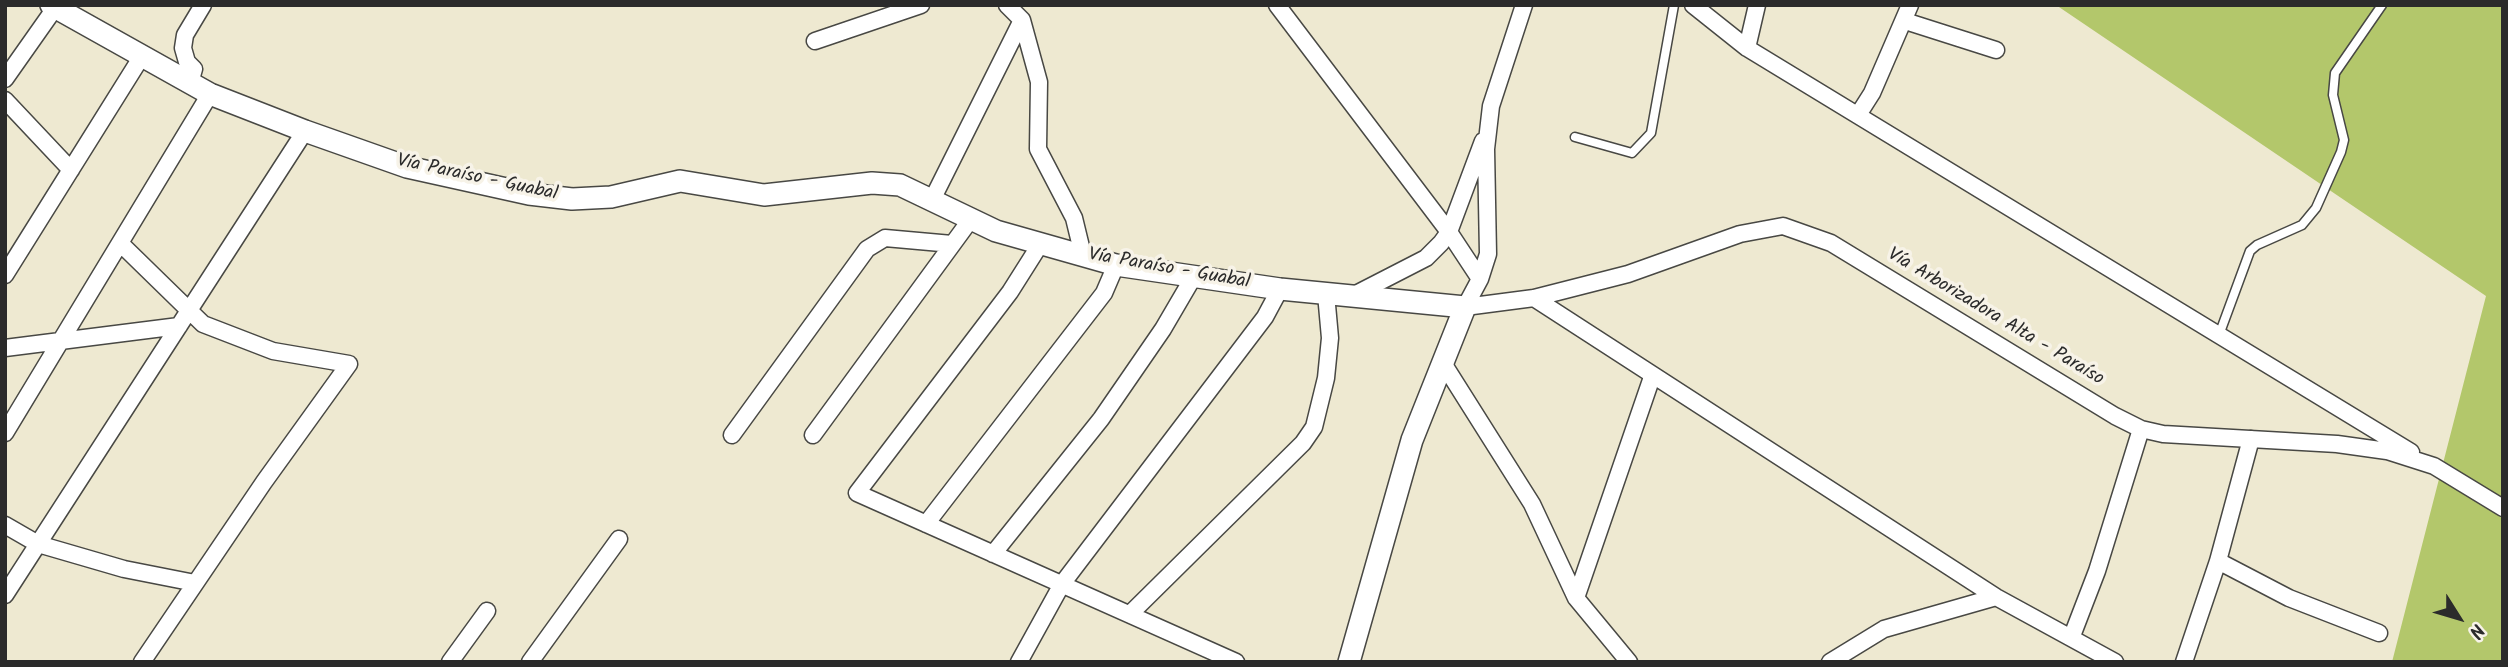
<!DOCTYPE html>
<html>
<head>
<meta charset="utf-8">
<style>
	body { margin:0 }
	#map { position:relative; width:2508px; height:667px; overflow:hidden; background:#eee9d1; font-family:Kalam,sans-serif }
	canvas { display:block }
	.frame { position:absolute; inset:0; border:7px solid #2b2b2b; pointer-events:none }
	.north { position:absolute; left:2424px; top:583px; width:70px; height:70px; -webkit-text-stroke:5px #f7f3e8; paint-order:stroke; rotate:127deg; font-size:19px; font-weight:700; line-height:28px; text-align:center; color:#2b2b2b }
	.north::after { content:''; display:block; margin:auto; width:24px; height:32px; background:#2b2b2b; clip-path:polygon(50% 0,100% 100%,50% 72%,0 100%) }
</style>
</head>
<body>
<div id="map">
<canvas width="2508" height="667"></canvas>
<div class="frame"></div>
<div class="north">N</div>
</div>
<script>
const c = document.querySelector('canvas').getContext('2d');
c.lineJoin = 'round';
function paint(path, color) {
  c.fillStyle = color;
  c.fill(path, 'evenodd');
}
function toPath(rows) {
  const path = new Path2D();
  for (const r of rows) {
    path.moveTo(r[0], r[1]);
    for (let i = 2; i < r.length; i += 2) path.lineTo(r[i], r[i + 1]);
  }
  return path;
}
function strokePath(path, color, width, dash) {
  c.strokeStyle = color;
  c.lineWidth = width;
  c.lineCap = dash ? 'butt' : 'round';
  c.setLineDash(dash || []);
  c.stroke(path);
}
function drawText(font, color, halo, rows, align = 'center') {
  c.font = font + ' Kalam,sans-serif';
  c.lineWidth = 7;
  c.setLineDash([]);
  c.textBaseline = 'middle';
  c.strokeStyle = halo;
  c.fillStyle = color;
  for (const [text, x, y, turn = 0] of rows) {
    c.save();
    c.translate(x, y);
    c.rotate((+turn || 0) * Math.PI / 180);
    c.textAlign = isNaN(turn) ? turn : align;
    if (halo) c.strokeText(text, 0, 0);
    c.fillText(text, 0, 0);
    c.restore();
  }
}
paint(toPath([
	[2056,5,2503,5,2503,662,2392,662,2486,296]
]), '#b3c76b');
const lane = toPath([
	[1575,137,1632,153,1651,133,1674,5],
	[2219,335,2250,251,2257,245,2302,225,2316,208,2341,152,2344,140,2333,95,2335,73,2382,5]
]);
const street = toPath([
	[1007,5,1022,20,1039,82,1038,149,1074,218,1083,255],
	[1277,5,1449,232,1480,279],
	[1693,5,1747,48,2411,452],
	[1905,21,1996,50],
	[815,41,921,5],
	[1747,48,1757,5],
	[5,79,55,8],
	[190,83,194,69,187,62,183,48,185,35,203,5],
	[5,100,71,170],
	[1858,115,1872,93,1910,5],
	[932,200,1022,20],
	[120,243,203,324,273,351,349,364,264,482,142,662],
	[1041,243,1010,292,857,493,1236,662],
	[5,275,142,56],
	[1352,296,1426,258,1441,243,1449,232,1483,141],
	[1534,298,1996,597,2115,662],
	[1465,307,1534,298,1628,274,1740,234,1783,226,1831,243,2115,416,2141,429,2163,434,2337,444,2387,451,2434,466,2503,508],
	[1465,307,1480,279,1488,254,1486,149,1491,106,1524,5],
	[5,348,179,326],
	[1443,363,1532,504,1576,598,1629,662],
	[5,433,210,94],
	[732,435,867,249,885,238,952,244],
	[813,435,971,219],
	[926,524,1104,293,1116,265],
	[5,525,38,544,124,569,195,583],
	[993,554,1101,419,1163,329,1194,276],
	[2218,561,2289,598,2379,633],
	[5,595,305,131],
	[1576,598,1652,377],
	[1130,614,1303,443,1314,427,1326,378,1330,338,1326,294],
	[2072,636,2097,571,2141,429],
	[450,662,487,611],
	[530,662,619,539],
	[1019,662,1062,584,1265,317,1280,289],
	[1830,662,1884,629,1996,597],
	[2184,662,2218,561,2251,439]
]);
const secondary = toPath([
	[51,5,210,94,305,131,407,167,529,194,572,199,611,197,680,181,764,195,872,183,900,185,996,231,1116,265,1280,289,1465,307,1412,440,1349,662]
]);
strokePath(lane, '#484844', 11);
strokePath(street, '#484844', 19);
strokePath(secondary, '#484844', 24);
strokePath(lane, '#fff', 8);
strokePath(street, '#fff', 16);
strokePath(secondary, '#fff', 21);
drawText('19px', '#2b2b2b', '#f7f3e8', [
	["Vía Paraíso - Guabal",477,179,12],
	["Vía Paraíso - Guabal",1169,270,10],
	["Vía Arborizadora Alta - Paraíso",1995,318,31]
]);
</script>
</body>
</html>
